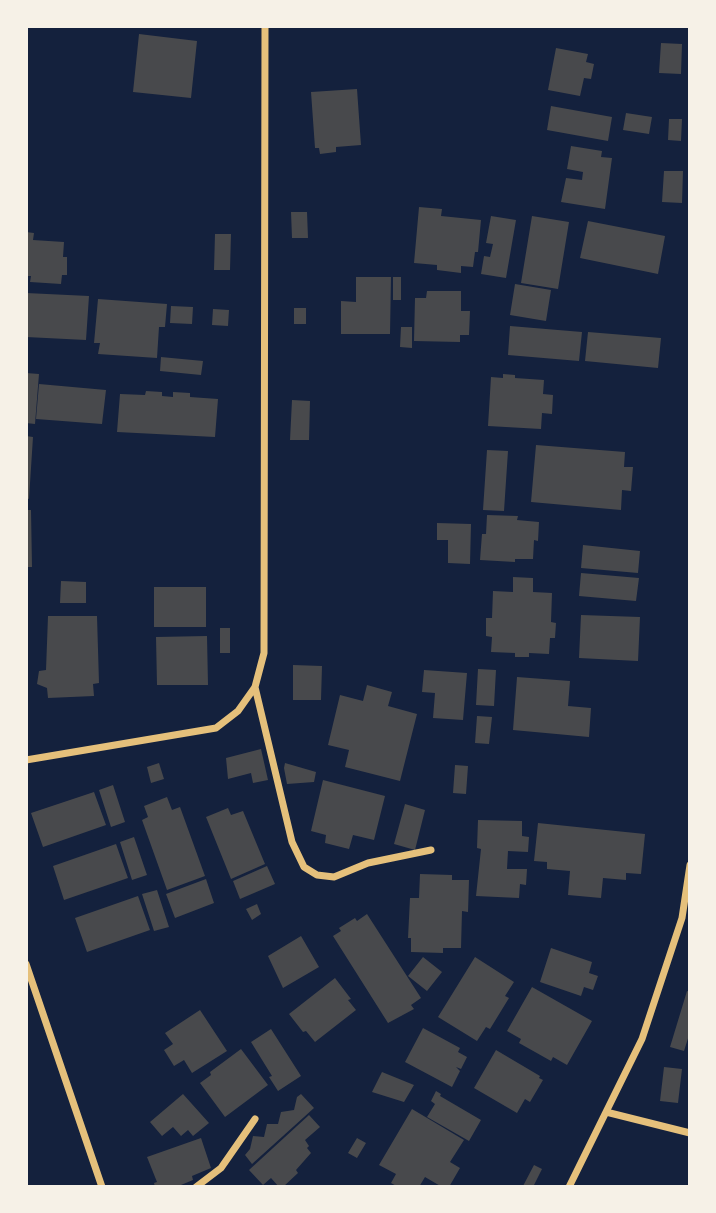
<!DOCTYPE html>
<html>
<head>
<meta charset="utf-8">
<style>
	body { margin:0 }
	#map { position:relative; width:716px; height:1213px; overflow:hidden; background:#14213d; font-family:"Sofia Sans Condensed",sans-serif }
	canvas { display:block }
	.frame { position:absolute; inset:0; border:28px solid #f6f1e7; pointer-events:none }
</style>
</head>
<body>
<div id="map">
<canvas width="716" height="1213"></canvas>
<div class="frame"></div>
</div>
<script>
const c = document.querySelector('canvas').getContext('2d');
c.lineJoin = 'round';
function paint(path, color) {
  c.fillStyle = color;
  c.fill(path, 'evenodd');
}
function toPath(rows) {
  const path = new Path2D();
  for (const r of rows) {
    path.moveTo(r[0], r[1]);
    for (let i = 2; i < r.length; i += 2) path.lineTo(r[i], r[i + 1]);
  }
  return path;
}
function strokePath(path, color, width, dash) {
  c.strokeStyle = color;
  c.lineWidth = width;
  c.lineCap = dash ? 'butt' : 'round';
  c.setLineDash(dash || []);
  c.stroke(path);
}
paint(toPath([
	[139,34,197,41,191,98,133,92],
	[661,43,682,44,681,74,659,73],
	[556,48,588,54,586,62,594,64,591,79,584,78,580,96,548,90],
	[357,89,361,145,336,147,336,152,320,154,319,148,315,148,311,92],
	[551,106,612,117,608,141,547,130],
	[626,113,652,117,649,134,623,130],
	[669,119,682,119,681,141,668,140],
	[571,146,602,151,601,157,612,158,605,209,561,202,566,178,582,180,583,172,567,169],
	[664,171,683,171,682,203,662,202],
	[419,207,442,209,441,216,481,220,478,252,475,252,473,267,461,266,461,273,437,270,437,265,414,263],
	[291,212,307,212,308,238,292,238],
	[491,216,516,220,506,278,481,274,484,256,490,257,493,244,486,243],
	[532,216,569,222,558,289,521,283],
	[588,221,665,236,658,274,580,258],
	[26,232,34,233,33,240,64,242,63,257,67,257,67,275,62,275,61,284,30,282,31,276,26,276],
	[215,234,231,234,230,270,214,270],
	[356,277,391,277,390,334,341,334,341,301,356,302],
	[393,277,401,277,401,300,393,300],
	[515,284,551,290,546,321,510,315],
	[427,291,461,291,461,311,470,311,469,335,460,335,460,342,414,341,415,298,426,298],
	[26,293,89,296,86,340,26,337],
	[98,299,167,304,165,327,159,327,157,358,98,354,100,343,94,343],
	[171,306,193,307,192,324,170,323],
	[294,308,306,308,306,324,294,324],
	[213,309,229,310,228,326,212,325],
	[510,326,582,332,579,361,508,355],
	[401,327,412,327,412,348,400,347],
	[588,332,661,338,658,368,585,361],
	[161,357,203,361,201,375,160,371],
	[26,373,39,374,35,424,26,423],
	[503,374,515,375,515,378,544,380,543,394,553,395,552,414,542,413,541,429,488,426,491,377,503,378],
	[39,384,106,390,102,424,36,419],
	[146,391,162,392,162,396,173,397,173,392,190,393,190,397,218,399,215,437,117,432,120,394,145,395],
	[292,400,310,401,309,440,290,440],
	[26,436,33,437,29,499,26,498],
	[536,445,625,452,624,467,633,467,631,491,622,490,621,510,531,502],
	[487,450,508,451,504,511,483,510],
	[26,510,31,510,32,567,26,567],
	[487,515,518,516,517,520,539,522,538,541,534,540,533,559,515,559,515,562,480,560,482,534,486,534],
	[437,523,471,524,470,564,448,563,448,540,437,540],
	[583,545,640,551,638,573,581,568],
	[581,573,639,578,636,601,579,596],
	[513,577,533,578,533,592,552,593,551,622,556,623,555,638,550,638,549,654,529,653,529,657,515,657,515,653,491,652,492,637,486,636,486,618,492,618,493,591,513,592],
	[61,581,86,582,86,603,60,603],
	[154,587,206,587,206,627,154,627],
	[581,615,640,617,638,661,579,658],
	[48,616,97,616,99,683,93,684,94,696,48,698,47,688,37,684,39,671,46,670],
	[220,628,230,628,230,653,220,653],
	[207,636,208,685,157,685,156,637],
	[293,665,322,666,321,700,293,700],
	[478,669,496,670,494,706,476,705],
	[424,670,467,673,463,720,433,718,435,693,422,692],
	[517,677,570,681,568,706,591,708,589,737,513,730],
	[367,685,392,692,388,706,417,714,400,781,345,767,349,750,328,745,340,695,363,701],
	[477,716,492,717,489,744,475,743],
	[261,749,268,780,253,783,251,773,228,779,226,758],
	[159,763,164,779,151,783,147,767],
	[285,763,316,772,314,782,287,784,284,768],
	[455,765,468,766,466,794,453,793],
	[323,780,385,796,374,840,353,835,349,849,325,843,326,835,311,831],
	[113,785,125,822,111,827,99,790],
	[94,792,106,825,43,847,31,813],
	[167,797,172,810,180,807,205,876,167,890,142,820,148,817,144,806],
	[405,804,425,810,415,850,394,844],
	[228,808,231,815,243,811,265,864,231,879,206,817],
	[478,820,522,821,522,836,529,837,528,852,508,851,507,869,527,869,526,885,520,884,519,898,476,896,481,849,477,848],
	[538,823,645,834,641,874,626,873,626,880,603,878,601,898,568,895,570,871,547,869,547,862,534,861],
	[134,837,147,875,132,880,120,842],
	[116,844,128,878,64,900,53,866],
	[267,866,275,884,240,899,233,881],
	[420,874,452,875,452,880,469,880,468,912,462,911,461,948,443,948,443,953,411,952,411,938,408,938,410,898,419,898],
	[206,879,214,903,175,918,166,894],
	[157,890,169,927,154,931,142,894],
	[138,896,150,930,87,952,75,918],
	[257,904,261,914,252,920,246,909],
	[367,914,421,998,411,1005,414,1009,388,1023,333,936,341,931,339,928,355,918,357,921],
	[301,936,319,967,283,988,268,956],
	[551,948,592,962,589,973,598,976,593,990,584,987,581,996,540,982],
	[423,957,442,972,427,991,408,976],
	[475,957,514,982,505,996,509,998,490,1029,486,1027,477,1041,438,1017],
	[335,978,351,999,348,1000,356,1010,315,1042,306,1031,303,1032,289,1014],
	[532,987,592,1021,567,1065,553,1057,551,1061,519,1043,521,1039,507,1031],
	[687,991,690,992,690,1032,684,1051,670,1047],
	[200,1010,227,1051,192,1073,184,1060,174,1066,164,1050,173,1044,165,1033],
	[423,1028,460,1048,458,1052,467,1057,461,1069,456,1067,460,1071,452,1087,405,1062],
	[271,1029,301,1076,278,1091,269,1077,272,1076,251,1042],
	[241,1049,268,1085,225,1117,200,1083,211,1075,210,1072],
	[496,1050,540,1076,539,1078,543,1080,530,1102,525,1099,517,1113,474,1088],
	[664,1067,682,1069,678,1103,660,1101],
	[382,1072,414,1085,404,1102,372,1092],
	[436,1091,441,1094,440,1096,481,1120,469,1141,427,1117,435,1104,431,1101],
	[183,1094,209,1123,193,1136,188,1130,181,1136,173,1127,162,1136,150,1122],
	[301,1094,314,1108,252,1164,245,1155,250,1149,253,1136,264,1137,267,1124,278,1124,281,1112,294,1110,297,1097],
	[412,1109,464,1140,450,1162,460,1168,449,1187,442,1187,425,1177,419,1187,398,1187,391,1183,396,1174,379,1165],
	[309,1115,320,1127,305,1140,309,1146,307,1148,311,1153,296,1170,298,1173,283,1187,279,1187,271,1178,263,1185,249,1170],
	[201,1138,211,1168,192,1176,193,1180,181,1185,182,1187,155,1187,154,1183,157,1182,147,1157],
	[357,1138,366,1143,357,1158,348,1153],
	[534,1165,542,1169,533,1187,525,1187,523,1186]
]), '#48494c');
strokePath(toPath([
	[255,687,292,842,304,867,317,875,334,877,368,863,431,850],
	[26,760,216,728,238,711,255,687,264,653,265,26],
	[26,964,102,1187],
	[606,1112,690,1133],
	[196,1187,221,1168,255,1119],
	[569,1187,642,1039,682,918,690,865]
]), '#e5c07b', 7);
</script>
</body>
</html>
